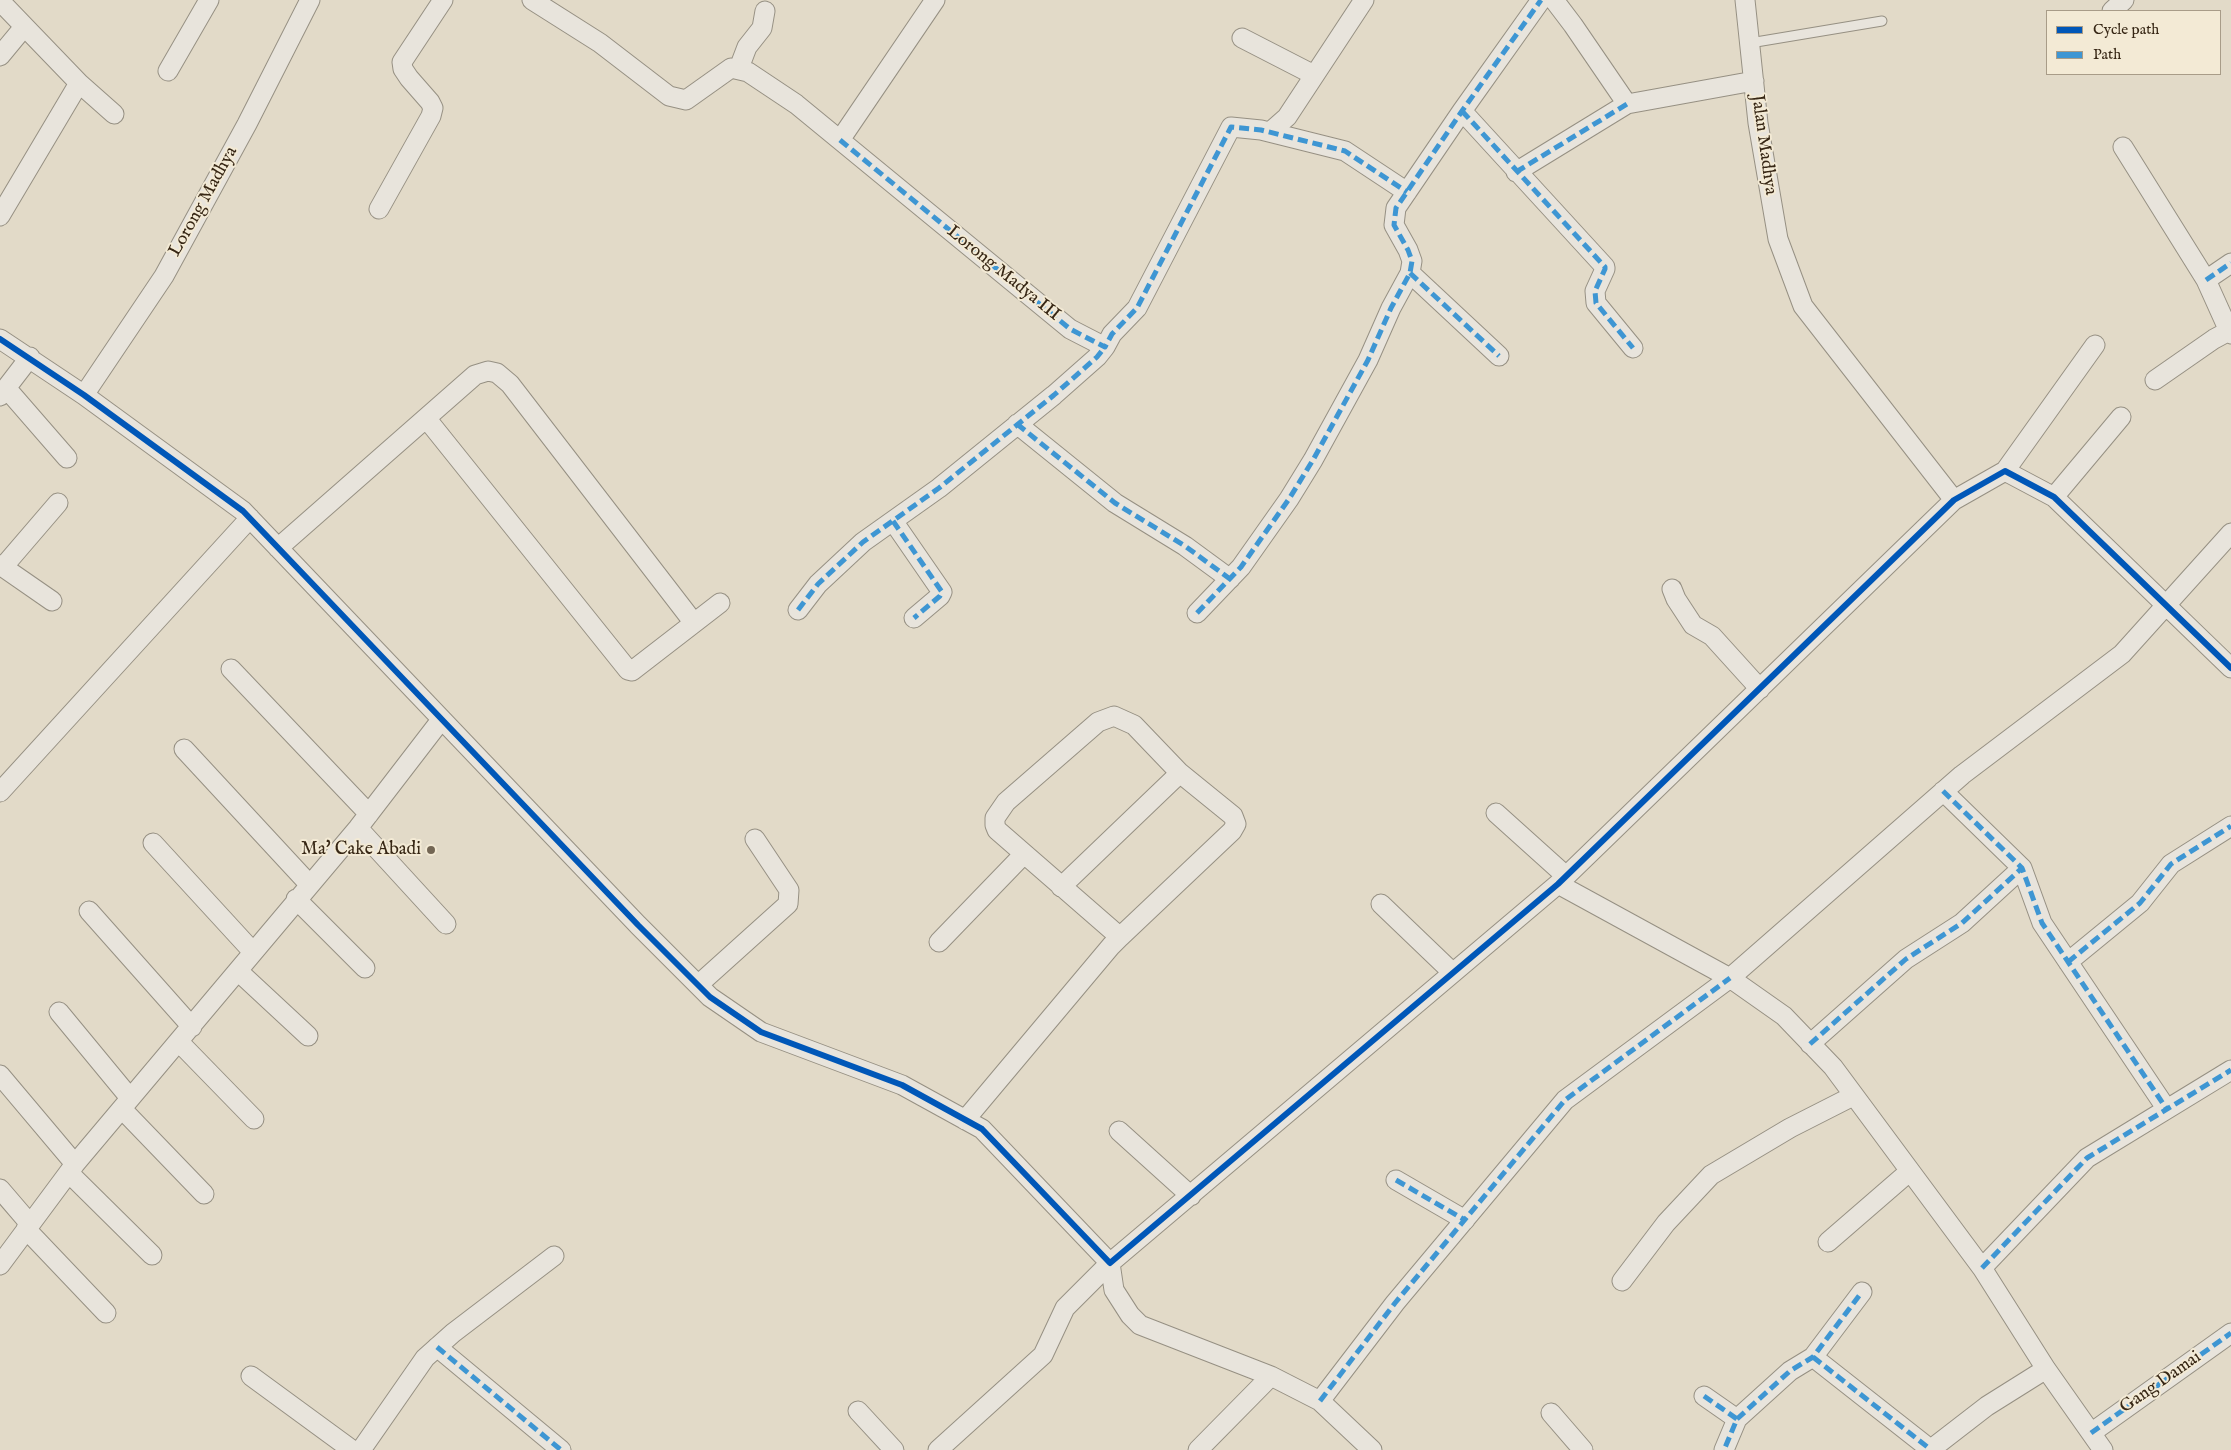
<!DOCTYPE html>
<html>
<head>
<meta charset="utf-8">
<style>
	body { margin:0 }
	#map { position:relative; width:2231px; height:1450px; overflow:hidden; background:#e2dac8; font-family:"IM FELL English",serif }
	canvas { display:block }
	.legend { position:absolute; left:2046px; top:10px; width:175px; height:65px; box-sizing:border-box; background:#f3ead5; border:1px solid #a89c88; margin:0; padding:6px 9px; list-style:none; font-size:15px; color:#372715 }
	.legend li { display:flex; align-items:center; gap:10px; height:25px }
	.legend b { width:25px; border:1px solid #a89c88 }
</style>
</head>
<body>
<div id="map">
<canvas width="2231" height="1450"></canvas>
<ul class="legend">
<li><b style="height:6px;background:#0057b8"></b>Cycle path</li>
<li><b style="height:6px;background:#3e96d3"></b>Path</li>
</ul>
</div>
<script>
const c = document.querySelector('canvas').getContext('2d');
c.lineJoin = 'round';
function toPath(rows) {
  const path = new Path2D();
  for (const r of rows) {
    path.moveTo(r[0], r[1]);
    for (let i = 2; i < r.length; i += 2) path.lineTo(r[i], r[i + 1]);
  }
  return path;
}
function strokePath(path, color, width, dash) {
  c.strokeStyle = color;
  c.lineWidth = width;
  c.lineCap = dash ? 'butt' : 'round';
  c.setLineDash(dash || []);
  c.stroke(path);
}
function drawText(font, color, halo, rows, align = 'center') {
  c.font = font + ' "IM FELL English",serif';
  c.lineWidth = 4;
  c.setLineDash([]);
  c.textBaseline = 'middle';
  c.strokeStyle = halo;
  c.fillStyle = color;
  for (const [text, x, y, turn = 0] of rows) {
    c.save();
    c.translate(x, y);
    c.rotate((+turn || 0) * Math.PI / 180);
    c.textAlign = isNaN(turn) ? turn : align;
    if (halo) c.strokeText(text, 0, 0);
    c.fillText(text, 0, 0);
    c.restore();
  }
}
const lane = toPath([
	[1750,43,1882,21]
]);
const street = toPath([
	[532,0,600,43,669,96,686,100,731,68,748,72,796,104,1070,329,1105,347,1112,334,1137,308,1231,127,1261,130,1345,151,1407,192],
	[1554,0,1573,25,1627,104,1754,81],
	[1745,0,1758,123,1778,239,1803,306,1954,500],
	[0,1,79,83,0,216],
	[2112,11,2124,0],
	[1242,38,1314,75],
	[0,56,24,27],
	[739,68,747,47,762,28,765,11],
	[168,71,209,0],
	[79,83,114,114],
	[1462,111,1605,267,1605,269,1595,291,1596,303,1633,348],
	[1270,132,1287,117,1364,0],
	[840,140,935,0],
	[2123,147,2206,280,2229,331],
	[1516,172,1627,104],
	[379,209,431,116,433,108,430,102,409,78,403,69,402,62,443,0],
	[1410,273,1499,356],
	[2206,280,2231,263],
	[0,339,84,395,243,511,638,925,710,997,761,1032,902,1085,982,1129,1110,1263,1558,884,1954,500,2005,471,2054,497,2231,668],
	[2155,380,2214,339,2229,331,2231,334],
	[7,389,67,458],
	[84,395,164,276,247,124,310,0],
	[0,396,30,357],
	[426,418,628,670,632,671,720,603],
	[1017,424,1115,503,1185,546,1230,579],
	[2005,471,2095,345],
	[2054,497,2121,417],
	[893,521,942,592,940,596,914,618],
	[278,548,475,375,488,371,497,373,510,384,694,623],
	[0,565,52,601],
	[3,567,58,503],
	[1672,589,1676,599,1693,625,1712,636,1760,689],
	[798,610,818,584,863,542,939,488,1054,395,1097,357,1105,347],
	[1197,613,1241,567,1289,499,1313,460,1368,360,1391,308,1410,273,1412,261,1408,250,1394,225,1396,208,1462,111,1541,0],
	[231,669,369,814],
	[184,749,309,884],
	[1943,791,2022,868,2042,923,2166,1108],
	[0,792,250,518],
	[1496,813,1566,876],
	[358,828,446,924],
	[153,843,253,952],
	[1558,884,1730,978,1784,1016,1833,1067,1982,1268,2046,1369,2103,1450],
	[1061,887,1180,773],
	[296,899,365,968],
	[1381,904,1453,973],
	[89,911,192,1027],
	[939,942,1024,854],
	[2068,962,2140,903,2171,864,2231,826],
	[238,971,308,1036],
	[698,985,788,904,789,890,755,839],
	[59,1012,130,1098],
	[179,1042,254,1119],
	[1810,1044,1906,959,1962,923,2022,868],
	[0,1075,75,1164],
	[122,1109,204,1194],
	[965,1120,1111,946,1120,937,1232,831,1236,824,1233,816,1180,773,1134,725,1114,716,1098,722,1006,802,995,818,995,825,997,830,1120,937],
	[1119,1131,1191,1196],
	[69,1173,152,1255],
	[1396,1180,1465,1220],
	[0,1189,30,1224],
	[26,1229,106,1313],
	[1828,1242,1910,1171],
	[1110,1263,1114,1290,1130,1315,1140,1325,1271,1376,1320,1401,1372,1450],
	[0,1265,75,1164,358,828,441,720],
	[1982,1268,2087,1158,2231,1070],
	[1622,1281,1666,1223,1711,1175,1790,1128,1853,1096],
	[437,1347,561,1450],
	[1813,1357,1930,1449],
	[251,1376,352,1450],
	[1704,1396,1737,1419,1724,1450],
	[1320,1401,1395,1303,1565,1100,1730,978,1962,775,2122,654,2231,533],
	[858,1411,894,1450],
	[1551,1413,1583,1450],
	[1737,1419,1790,1371,1813,1357,1862,1292],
	[2091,1433,2231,1333],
	[361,1450,425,1358,453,1333,554,1256],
	[938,1450,1043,1355,1065,1308,1110,1263],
	[1198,1450,1271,1376],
	[1930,1450,1987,1406,2046,1369]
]);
strokePath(lane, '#969083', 11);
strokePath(street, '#969083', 21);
strokePath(lane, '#e8e4dc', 9);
strokePath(street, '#e8e4dc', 19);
strokePath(toPath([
	[1462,111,1605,267,1605,269,1595,291,1596,303,1633,348],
	[840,140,1070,329,1105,347,1112,334,1137,308,1231,127,1261,130,1345,151,1407,192],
	[1516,172,1627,104],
	[1410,273,1499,356],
	[2206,280,2231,263],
	[1017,424,1115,503,1185,546,1230,579],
	[893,521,942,592,940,596,914,618],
	[798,610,818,584,863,542,939,488,1054,395,1097,357,1105,347],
	[1197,613,1241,567,1289,499,1313,460,1368,360,1391,308,1410,273,1412,261,1408,250,1394,225,1396,208,1462,111,1541,0],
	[1943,791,2022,868,2042,923,2166,1108],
	[2068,962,2140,903,2171,864,2231,826],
	[1810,1044,1906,959,1962,923,2022,868],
	[1396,1180,1465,1220],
	[1982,1268,2087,1158,2231,1070],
	[437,1347,561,1450],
	[1813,1357,1930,1449],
	[1704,1396,1737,1419,1724,1450],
	[1320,1401,1395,1303,1565,1100,1730,978],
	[1737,1419,1790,1371,1813,1357,1862,1292],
	[2091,1433,2231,1333]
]), '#3e96d3', 5, [10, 5]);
strokePath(toPath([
	[0,339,84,395,243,511,638,925,710,997,761,1032,902,1085,982,1129,1110,1263,1558,884,1954,500,2005,471,2054,497,2231,668]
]), '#0057b8', 6);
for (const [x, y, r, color] of [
	[431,850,5,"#736654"]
]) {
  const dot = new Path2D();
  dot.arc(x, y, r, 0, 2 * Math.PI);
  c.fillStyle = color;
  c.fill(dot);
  strokePath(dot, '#f3ead5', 2);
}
drawText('18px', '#372715', '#f3ead5', [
	["Jalan Madhya",1763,145,82],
	["Lorong Madhya",204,202,-61],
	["Lorong Madya III",1003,274,39],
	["Gang Damai",2161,1383,-35]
]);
drawText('18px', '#372715', '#f3ead5', [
	["Ma' Cake Abadi",421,850]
], 'right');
</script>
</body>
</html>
